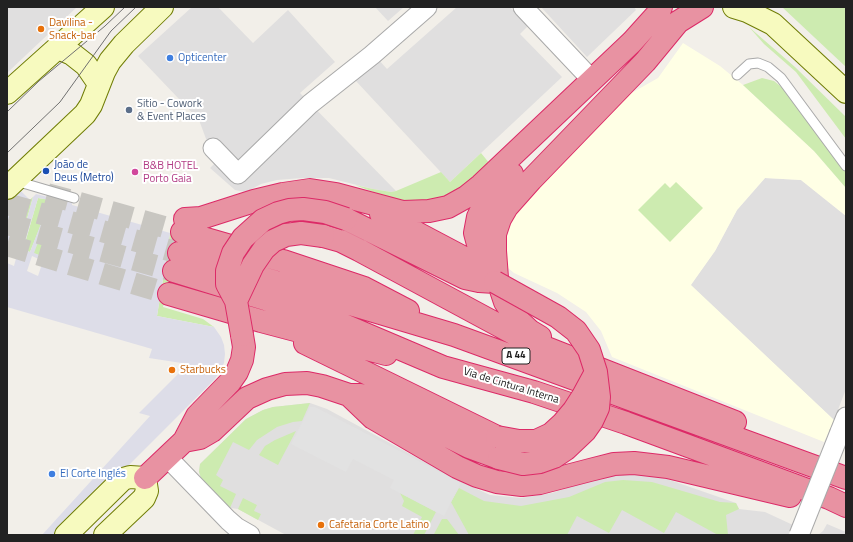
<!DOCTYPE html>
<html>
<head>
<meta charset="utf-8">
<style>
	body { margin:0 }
	#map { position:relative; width:853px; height:542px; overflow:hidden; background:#f2efe9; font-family:"Titillium Web",sans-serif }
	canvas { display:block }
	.frame { position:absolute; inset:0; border:8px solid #222; pointer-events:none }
</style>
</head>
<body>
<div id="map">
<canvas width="853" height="542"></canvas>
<div class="frame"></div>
</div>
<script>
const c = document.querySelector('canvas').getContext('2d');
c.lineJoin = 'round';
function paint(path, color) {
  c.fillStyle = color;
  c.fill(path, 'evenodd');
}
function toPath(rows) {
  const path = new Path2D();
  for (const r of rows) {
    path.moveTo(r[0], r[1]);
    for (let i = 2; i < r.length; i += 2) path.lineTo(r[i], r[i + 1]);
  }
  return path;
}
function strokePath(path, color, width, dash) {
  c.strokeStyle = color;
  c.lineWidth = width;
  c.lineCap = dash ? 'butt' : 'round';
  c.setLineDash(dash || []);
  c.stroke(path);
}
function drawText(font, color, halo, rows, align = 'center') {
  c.font = font + ' "Titillium Web",sans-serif';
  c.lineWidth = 4;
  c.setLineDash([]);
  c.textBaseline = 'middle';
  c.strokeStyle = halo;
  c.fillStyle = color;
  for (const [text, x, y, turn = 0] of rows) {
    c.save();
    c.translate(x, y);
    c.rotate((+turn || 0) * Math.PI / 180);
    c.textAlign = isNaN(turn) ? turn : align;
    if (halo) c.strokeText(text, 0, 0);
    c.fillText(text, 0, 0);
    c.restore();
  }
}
paint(toPath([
	[7,7,77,7,7,73],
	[192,7,218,7,253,43,288,10,335,62,300,93,396,191,391,192,373,189,329,178,302,178,277,180,261,184,246,192,235,190,210,168,215,163,199,120,138,56],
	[375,7,404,7,388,21],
	[457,7,510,7,528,26,520,34,562,77,450,182,355,80,378,59,387,69],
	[541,7,634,7,636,10,587,57],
	[765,178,801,180,846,216,846,389,834,420,690,285,715,251,737,210],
	[310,403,327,409,462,482,490,495,521,498,552,493,594,479,617,474,643,474,667,479,736,503,739,509,765,512,793,525,788,535,286,535,238,509,230,508,201,478,199,472,200,464,246,419,263,410,273,407],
	[827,524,846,532,846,535,818,535,823,531]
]), '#e0dfdf');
paint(toPath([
	[683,43,720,66,743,85,814,151,846,188,846,216,801,180,765,178,737,210,715,251,691,285,834,420,824,442,612,357,601,331,586,312,557,293,514,273,501,262,505,239,514,214,525,198,628,95,658,78]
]), '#ffffe5');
paint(toPath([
	[782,7,846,7,846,67],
	[749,27,795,67,846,117,846,139,796,72,764,44],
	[762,78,774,81,784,89,846,171,846,188,814,151,743,85],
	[481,153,490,164,458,191,435,199,415,202,392,199,355,185,373,189,391,192,396,191,441,172,450,182],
	[676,182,703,208,670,242,638,210,665,183,670,188],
	[33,197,19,248,12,245,23,206],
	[38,198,51,200,30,252,23,250],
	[54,200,60,201,44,257,33,253],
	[170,233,182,237,163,307,203,319,214,327,157,316,167,255,169,252,167,252],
	[310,403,302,421,293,422,277,427,257,440,249,450,233,442,216,475,223,480,220,486,236,494,230,508,201,478,199,472,200,464,246,419,263,410,273,407],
	[296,431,278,465,259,455,265,446,275,440],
	[623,480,652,482,720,502,736,503,739,509,726,515,728,535,718,535,676,512,664,533,622,510,609,533,577,516,567,535,469,535,451,502,459,488,484,501,521,506,569,497,605,482],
	[400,493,436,512,424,535,413,535,422,517,402,506,404,501],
	[243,498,257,505,254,511,261,514,258,520,238,509],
	[442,519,447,519,459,535,434,534]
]), '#cdebb0');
paint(toPath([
	[310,407,315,407,461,483,444,516,390,488,394,480,353,459,346,472,291,444]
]), '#e2e2e2');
paint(toPath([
	[21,191,30,200,23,206,12,245,19,248,33,197,36,194,72,203,72,205,170,233,167,252,169,252,169,255,167,255,157,316,214,327,221,337,224,345,225,354,224,363,215,379,59,535,42,535,150,416,139,413,188,364,149,358,152,349,7,307,7,263,14,266,18,251,11,249,7,262,7,234,12,217,7,221,7,205],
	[38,198,50,200,30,252,23,249],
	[54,200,60,201,44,257,34,253],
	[32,256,43,261,38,276,27,271]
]), '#dddde8');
strokePath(toPath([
	[47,194,182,232],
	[7,204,179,253],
	[7,224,174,271],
	[7,245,169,294]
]), '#c8c6c1', 22, [22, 11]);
const lane = toPath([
	[737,75,749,64,758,63,768,67,781,78,846,166],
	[16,181,74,198]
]);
const street = toPath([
	[523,7,592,80],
	[213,148,238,174,310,104,372,55,427,7],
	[840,432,846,417],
	[167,457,228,520,236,527,250,535]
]);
const secondary = toPath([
	[734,7,747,11,773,24,846,92],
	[58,48,72,54,86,65,99,84],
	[7,93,103,7],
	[7,188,85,114,91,105,104,72,110,61,124,44,162,7],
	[66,535,123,479,130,477,145,478],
	[105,535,144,498,147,491,145,478]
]);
const highway = toPath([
	[667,32,678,22,702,7],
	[381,214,470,261,481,269,491,278],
	[185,219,201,218,254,201,283,194,310,190,336,194,403,212,429,211,448,207,466,197,481,185,632,42,659,12,661,7],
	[346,219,465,278,479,281,495,282],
	[182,232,283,261,364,288,408,311],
	[323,236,341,241,359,250,526,340,735,422],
	[179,253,454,335,846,478],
	[174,271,330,319,443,367,534,392,626,423,829,498,846,506],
	[493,278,479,248,475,233,478,217,484,205,512,174],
	[169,294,261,321,386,354],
	[540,337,530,331,516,318,505,302,497,278,495,251,495,234,500,219,507,207,531,180,645,62,678,22],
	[305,343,497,437],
	[349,395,373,418,457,467,477,476,497,482,522,485,540,483,590,470,614,464,634,463,668,467,790,496],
	[184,441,200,438,212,431,247,398,267,389,285,384,307,383,322,386,349,395,361,395,371,398,469,447,499,458],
	[145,478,184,441,197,416,230,382,237,372,242,360,244,347,242,335]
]);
strokePath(lane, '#a9a9a9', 11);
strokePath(street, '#a9a9a9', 21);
strokePath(secondary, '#707d05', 24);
strokePath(highway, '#dc2a67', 24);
strokePath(lane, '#fff', 9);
strokePath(street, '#fff', 19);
strokePath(secondary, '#f7fabf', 22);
strokePath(highway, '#e892a2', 22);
strokePath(toPath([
	[7,112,39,81,105,26,125,7],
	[7,153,60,102,111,31,136,7]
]), '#707070', 1);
const streetBridge = toPath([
	[799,535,840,432]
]);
const highwayBridge = toPath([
	[495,282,558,317,576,331,589,350,596,372,599,397,598,408,592,421,585,431,566,449,554,457,540,462,523,464,499,458],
	[236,301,253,265,264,249,273,241,286,235,301,233,323,236],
	[242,335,236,301,227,284,227,271,233,253,243,238,263,220,278,213,289,210,303,209,325,212,346,219],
	[497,437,519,441,536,441,551,434,563,423,574,410,583,396,596,372]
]);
strokePath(streetBridge, '#a9a9a9', 21, []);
strokePath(highwayBridge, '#dc2a67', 24, []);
strokePath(streetBridge, '#fff', 19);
strokePath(highwayBridge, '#e892a2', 22);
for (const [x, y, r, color] of [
	[41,29,4,"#e8710a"],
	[170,58,4,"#3f7fe0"],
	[129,110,4,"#5c6f8a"],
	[46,171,4,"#1a4fb4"],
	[135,172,4,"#d1479c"],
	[172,370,4,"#e8710a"],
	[52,474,4,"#3f7fe0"],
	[321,525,4,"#e8710a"]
]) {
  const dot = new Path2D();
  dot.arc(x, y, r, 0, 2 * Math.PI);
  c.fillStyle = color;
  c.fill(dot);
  strokePath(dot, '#fff', 1.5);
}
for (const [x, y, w] of [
	[516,356,28]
]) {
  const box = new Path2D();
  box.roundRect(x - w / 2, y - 8, w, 16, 3);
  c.fillStyle = '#fff';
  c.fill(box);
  strokePath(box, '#222', 1);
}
drawText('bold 10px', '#222', null, [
	["A 44",516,356]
]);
drawText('11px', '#c56008', '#fff', [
	["Davilina -",49,23],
	["Snack-bar",49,36],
	["Starbucks",180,370],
	["Cafetaria Corte Latino",329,525]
], 'left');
drawText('11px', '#366cbe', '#fff', [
	["Opticenter",178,58],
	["El Corte Inglés",60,474]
], 'left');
drawText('11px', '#4e5e75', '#fff', [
	["Sitio - Cowork",137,104],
	["& Event Places",137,117]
], 'left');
drawText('11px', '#164399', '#fff', [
	["João de",54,165],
	["Deus (Metro)",54,178]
], 'left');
drawText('11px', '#b23c85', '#fff', [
	["B&B HOTEL",143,166],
	["Porto Gaia",143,179]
], 'left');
drawText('11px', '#222', '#fff', [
	["Via de Cintura Interna",511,386,17]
]);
</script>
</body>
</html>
